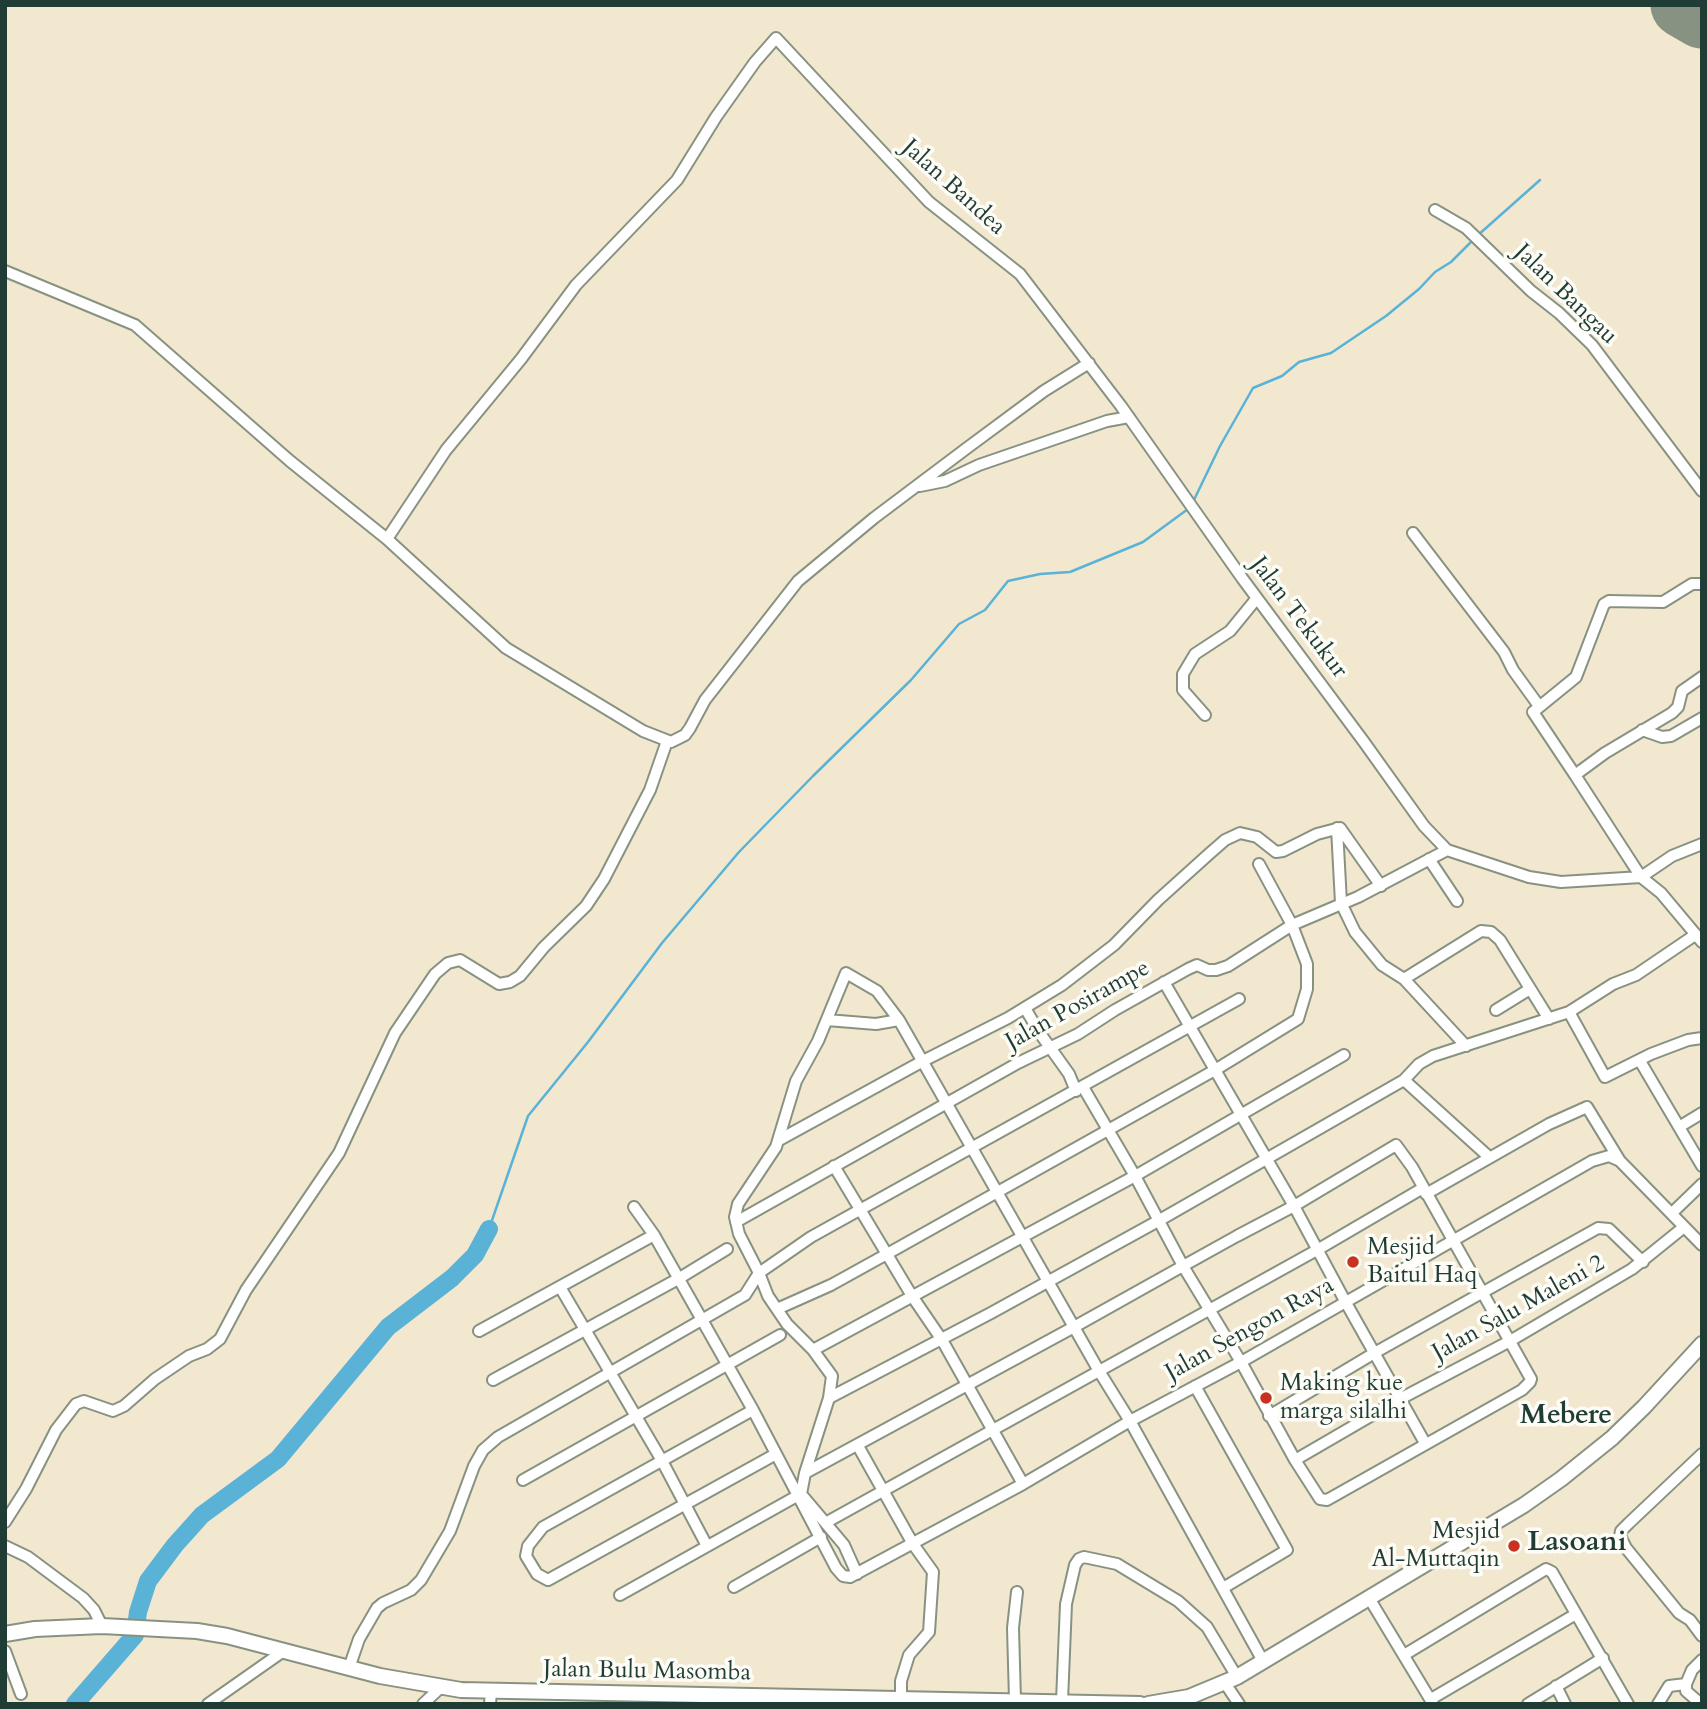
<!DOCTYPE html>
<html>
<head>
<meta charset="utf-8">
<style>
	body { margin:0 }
	#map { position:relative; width:1707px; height:1709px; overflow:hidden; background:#f1e8cf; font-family:Cardo,serif }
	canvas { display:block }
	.frame { position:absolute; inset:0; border:7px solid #1f3d34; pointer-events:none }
</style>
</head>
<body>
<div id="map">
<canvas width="1707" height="1709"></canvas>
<div class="frame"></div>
</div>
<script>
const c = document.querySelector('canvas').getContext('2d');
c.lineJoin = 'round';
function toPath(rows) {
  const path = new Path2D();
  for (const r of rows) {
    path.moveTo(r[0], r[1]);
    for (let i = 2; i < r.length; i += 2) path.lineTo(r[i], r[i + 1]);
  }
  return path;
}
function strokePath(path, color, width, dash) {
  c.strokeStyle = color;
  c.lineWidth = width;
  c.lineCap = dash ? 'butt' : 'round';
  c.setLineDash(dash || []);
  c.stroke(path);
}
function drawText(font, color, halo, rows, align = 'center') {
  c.font = font + ' Cardo,serif';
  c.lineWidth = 7;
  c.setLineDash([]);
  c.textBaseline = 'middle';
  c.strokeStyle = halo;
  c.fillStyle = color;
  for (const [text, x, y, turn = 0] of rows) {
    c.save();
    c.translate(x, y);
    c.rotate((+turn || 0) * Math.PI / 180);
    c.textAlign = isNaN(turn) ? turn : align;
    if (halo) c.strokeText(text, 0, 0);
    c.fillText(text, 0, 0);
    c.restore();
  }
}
strokePath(toPath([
	[1477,236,1540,180],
	[1192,504,1220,446,1253,388,1282,376,1299,362,1331,353,1386,316,1419,289,1435,272,1451,262,1473,240],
	[489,1229,528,1116,588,1042,662,943,739,852,813,776,911,680,959,624,985,610,1008,581,1040,574,1070,572,1143,542,1188,509]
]), '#5ab2d7', 2.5);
strokePath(toPath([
	[75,1704,135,1635,138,1612,148,1581,175,1545,202,1515,278,1459,388,1327,452,1278,475,1255,489,1229]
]), '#5ab2d7', 18);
strokePath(toPath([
	[1683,5,1702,16]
]), '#889282', 65);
const minor = toPath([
	[1435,210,1466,228,1531,291,1559,313,1592,345,1702,491],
	[5,271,135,325,290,461,387,539,506,648,643,731,671,742,685,735,690,728,705,700,798,581,874,518,967,448,1044,391,1089,363],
	[920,486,945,481,979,465,1107,421,1129,417],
	[1413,533,1504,652,1513,670,1539,706],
	[387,539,446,450,521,359,576,285,677,180,716,117,755,62,776,38,929,202,1020,274,1121,406,1242,578,1364,742,1424,826,1447,850],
	[1702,677,1682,691,1678,707,1672,713,1605,753,1575,775,1641,877,1672,856,1702,844],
	[1205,715,1183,690,1183,674,1195,654,1230,631,1257,598],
	[1642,730,1662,737,1671,736,1702,718],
	[1575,775,1533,712,1576,677,1604,604,1609,601,1663,602,1692,584,1702,584],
	[1337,828,1341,903,1355,932,1382,965,1404,979,1466,1046],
	[1447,850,1529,877,1561,882,1641,877,1661,893,1702,942],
	[1429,859,1457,901],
	[1404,979,1481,931,1491,932,1500,940,1549,1019],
	[1164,982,1294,1206,1345,1301,1425,1443],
	[1025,1008,1039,1032,1069,1074,1076,1091],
	[1496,1010,1530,989],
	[1569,1012,1605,1077,1651,1054,1688,1040,1702,1038],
	[827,1020,876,1024,899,1020],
	[1640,1061,1702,1166],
	[1404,1080,1489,1157],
	[1679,1127,1702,1113],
	[779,1140,923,1061,1008,1018,1062,985,1114,945,1158,900,1209,854,1225,840,1240,833,1257,837,1276,852,1283,851,1317,834,1340,828,1381,886],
	[834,1166,912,1296,942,1340,1023,1484],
	[1426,1194,1549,1124,1587,1107,1620,1161],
	[634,1207,654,1235,753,1410,836,1568,843,1576,850,1577,1023,1484,1130,1421,1241,1362,1592,1161,1609,1156,1620,1161,1702,1245],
	[1672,1213,1702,1184],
	[736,1222,1018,1063,1078,1034,1115,1010,1188,969,1197,965,1208,970,1216,970,1228,966,1292,925,1358,897,1447,850],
	[560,1287,661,1459,707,1546],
	[777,1309,831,1285,887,1254,1215,1070,1298,1019,1307,989,1307,964,1292,925,1259,864],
	[479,1331,654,1235],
	[813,1350,1135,1176,1344,1055],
	[493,1380,678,1279,727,1249],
	[1195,1386,1287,1550,1223,1588],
	[829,1398,991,1313,1158,1221,1404,1080,1419,1064,1433,1056,1569,1012,1613,984,1636,975,1695,935],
	[753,1410,543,1527,528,1546,526,1556,537,1574,548,1580,776,1454],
	[1269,1416,1376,1352,1598,1228,1609,1229,1643,1262],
	[858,1446,913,1544,933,1572,929,1632,909,1655,901,1681,901,1698],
	[1702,1454,1629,1523,1621,1531,1620,1536,1626,1548,1679,1613,1690,1620,1702,1636],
	[1295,1460,1400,1399,1510,1341,1632,1269,1684,1227],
	[805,1473,1074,1327,1183,1266,1237,1236,1294,1206,1396,1145,1412,1167,1531,1379,1530,1382,1522,1390,1327,1500,1320,1499,1295,1460,1241,1362,1183,1266,1135,1176,1083,1087],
	[523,1480,780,1335],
	[5,1522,26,1489,56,1430,76,1404,84,1401,113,1411,124,1406,155,1379,189,1356,207,1349,220,1339,246,1290,339,1153,395,1033,435,974,448,963,460,960,499,984,510,982,520,976,544,947,586,906,604,879,650,790,667,741],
	[827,1522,1317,1250,1423,1188],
	[5,1546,28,1557,83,1598,94,1610,102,1626],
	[857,1574,844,1545,801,1494,805,1473,829,1398,832,1376,813,1350,787,1324,768,1296,759,1273,739,1234,735,1217,738,1204,776,1147,796,1081,818,1041,846,973,877,991,899,1020,1099,1371,1130,1421,1263,1661],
	[734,1587,821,1537],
	[620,1595,797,1496],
	[1369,1598,1433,1704],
	[5,1651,21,1694],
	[1404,1655,1546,1569,1552,1572,1628,1704],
	[349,1668,359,1639,377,1608,383,1603,411,1590,421,1580,450,1531,474,1466,483,1450,498,1437,745,1295,759,1273,811,1237,1239,999],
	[1225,1683,1239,1704],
	[1686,1684,1686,1691,1701,1704],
	[1556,1686,1565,1704],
	[1431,1699,1576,1614],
	[1015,1700,1013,1628,1017,1592],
	[1062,1701,1066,1604,1075,1565,1079,1559,1084,1557,1117,1564,1178,1601,1207,1627,1237,1677],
	[208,1704,285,1650],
	[423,1704,440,1688],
	[490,1704,491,1692],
	[1528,1704,1603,1658],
	[1658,1704,1669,1686,1686,1684,1692,1670,1702,1660]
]);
const tertiary = toPath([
	[5,1634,35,1629,102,1626,197,1631,227,1636,380,1676,461,1690,1140,1704],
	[1148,1704,1189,1697,1237,1677,1524,1505,1561,1479,1612,1438,1644,1407,1702,1344]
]);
strokePath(minor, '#889282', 14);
strokePath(tertiary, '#889282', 18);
strokePath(minor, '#fff', 10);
strokePath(tertiary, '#fff', 14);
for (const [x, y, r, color] of [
	[1353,1262,7,"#c8321e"],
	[1266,1398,7,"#c8321e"],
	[1514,1546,7,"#c8321e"]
]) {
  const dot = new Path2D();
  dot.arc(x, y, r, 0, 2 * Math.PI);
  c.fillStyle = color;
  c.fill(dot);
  strokePath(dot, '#fdfcf7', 2.5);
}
drawText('24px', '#1f3d34', '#fdfcf7', [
	["Jalan Bandea",953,188,42],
	["Jalan Bangau",1565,295,44],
	["Jalan Tekukur",1298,618,53],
	["Jalan Posirampe",1078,1006,-29],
	["Jalan Salu Maleni 2",1519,1309,-29],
	["Jalan Sengon Raya",1250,1330,-29],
	["Jalan Bulu Masomba",647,1672,1]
]);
drawText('24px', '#1f3d34', '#fdfcf7', [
	["Mesjid",1367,1248],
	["Baitul Haq",1367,1276],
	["Making kue",1280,1384],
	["marga silalhi",1280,1412],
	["Mesjid",1500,1532,"right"],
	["Al-Muttaqin",1500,1560,"right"]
], 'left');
drawText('bold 28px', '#1f3d34', '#fdfcf7', [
	["Mebere",1566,1417],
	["Lasoani",1577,1544]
]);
</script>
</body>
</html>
